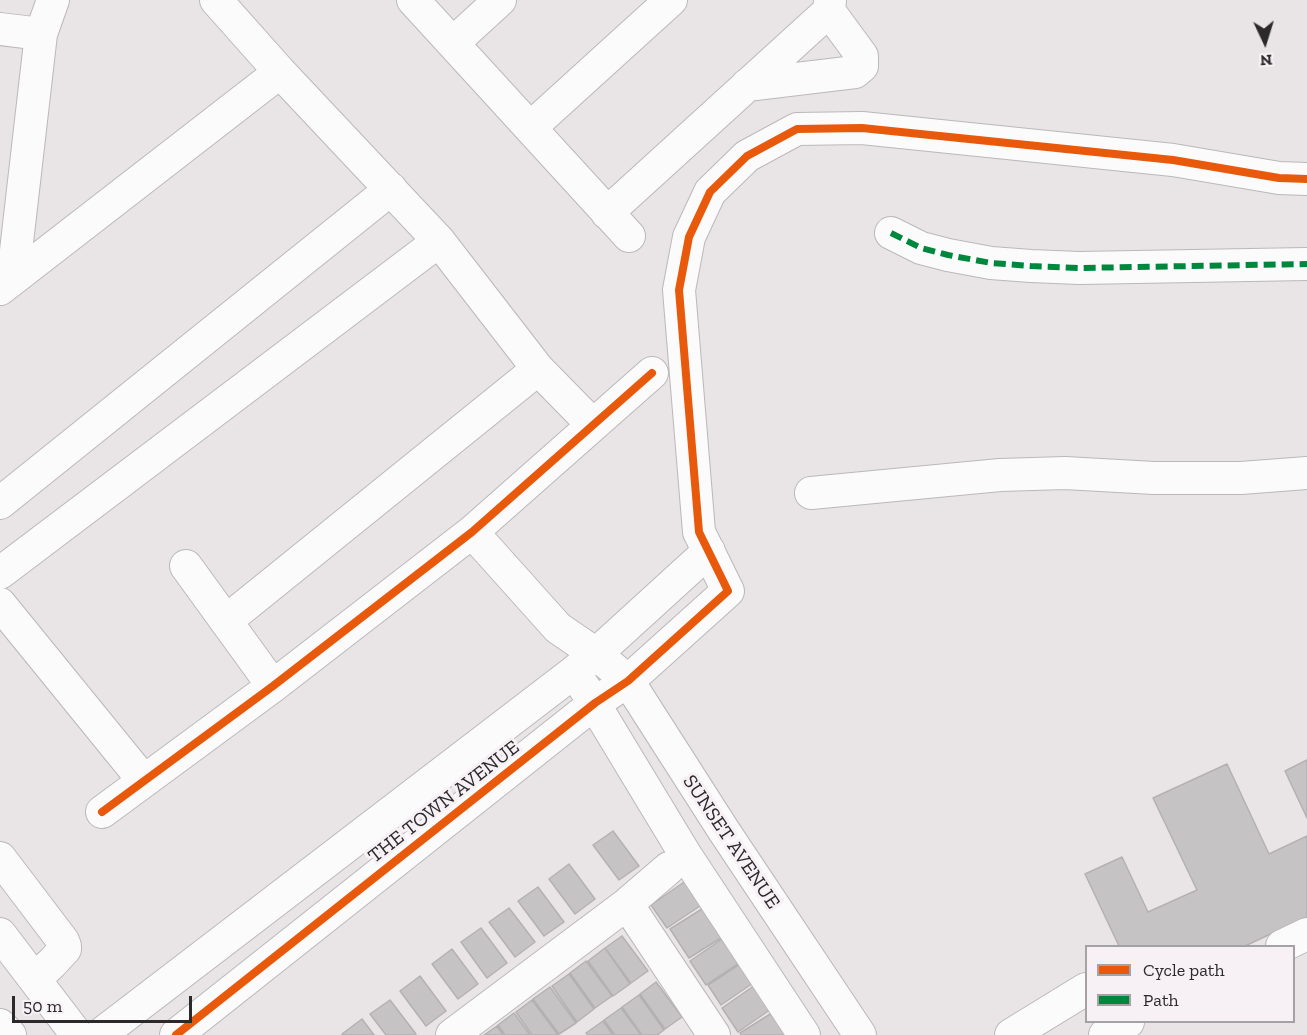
<!DOCTYPE html>
<html>
<head>
<meta charset="utf-8">
<style>
	body { margin:0 }
	#map { position:relative; width:1307px; height:1035px; overflow:hidden; background:#e9e5e7; font-family:"Zilla Slab",serif }
	canvas { display:block }
	.legend { position:absolute; left:1085px; top:945px; width:210px; height:78px; box-sizing:border-box; background:#f7f1f6; border:2px solid #a6a1a5; margin:0; padding:8px 10px; list-style:none; font-size:18px; color:#2c292b }
	.legend li { display:flex; align-items:center; gap:12px; height:30px }
	.legend b { width:30px; border:2px solid #a6a1a5 }
	.north { position:absolute; left:1235px; top:12px; width:60px; height:60px; -webkit-text-stroke:4px #f7f1f6; paint-order:stroke; rotate:176deg; font-size:16px; font-weight:700; line-height:24px; text-align:center; color:#2c292b }
	.north::after { content:''; display:block; margin:auto; width:21px; height:27px; background:#2c292b; clip-path:polygon(50% 0,100% 100%,50% 72%,0 100%) }
	.scale { position:absolute; left:12px; top:996px; width:180px; height:27px; box-sizing:border-box; border:3px solid #2c292b; border-top:0; padding-left:8px; font-size:18px; line-height:21px; white-space:nowrap; color:#2c292b; -webkit-text-stroke:4px #f7f1f6; paint-order:stroke }
</style>
</head>
<body>
<div id="map">
<canvas width="1307" height="1035"></canvas>
<ul class="legend">
<li><b style="height:8px;background:#e8590c"></b>Cycle path</li>
<li><b style="height:8px;background:#00873e"></b>Path</li>
</ul>
<div class="north">N</div>
<div class="scale">50 m</div>
</div>
<script>
const c = document.querySelector('canvas').getContext('2d');
c.lineJoin = 'round';
function paint(path, color) {
  c.fillStyle = color;
  c.fill(path, 'evenodd');
}
function toPath(rows) {
  const path = new Path2D();
  for (const r of rows) {
    path.moveTo(r[0], r[1]);
    for (let i = 2; i < r.length; i += 2) path.lineTo(r[i], r[i + 1]);
  }
  return path;
}
function strokePath(path, color, width, dash) {
  c.strokeStyle = color;
  c.lineWidth = width;
  c.lineCap = dash ? 'butt' : 'round';
  c.setLineDash(dash || []);
  c.stroke(path);
}
function drawText(font, color, halo, rows, align = 'center') {
  c.font = font + ' "Zilla Slab",serif';
  c.lineWidth = 6;
  c.setLineDash([]);
  c.textBaseline = 'middle';
  c.strokeStyle = halo;
  c.fillStyle = color;
  for (const [text, x, y, turn = 0] of rows) {
    c.save();
    c.translate(x, y);
    c.rotate((+turn || 0) * Math.PI / 180);
    c.textAlign = isNaN(turn) ? turn : align;
    if (halo) c.strokeText(text, 0, 0);
    c.fillText(text, 0, 0);
    c.restore();
  }
}
const building = toPath([
	[1307,760,1307,818,1285,771,1307,760],
	[1227,764,1269,854,1307,836,1307,917,1245,946,1119,946,1085,874,1122,857,1148,912,1197,890,1153,798,1227,764],
	[613,831,639,866,619,880,593,845,613,831],
	[569,864,595,899,575,914,549,879,569,864],
	[687,880,703,904,667,928,651,905,687,880],
	[538,887,564,922,544,936,518,901,538,887],
	[705,907,724,936,689,958,670,929,705,907],
	[509,908,535,942,515,957,489,922,509,908],
	[481,928,507,963,487,978,461,942,481,928],
	[622,936,648,971,631,983,605,948,622,936],
	[725,937,742,961,706,985,690,961,725,937],
	[605,948,630,984,613,996,588,961,605,948],
	[452,949,478,984,458,999,432,964,452,949],
	[586,961,612,996,595,1008,570,973,586,961],
	[743,962,756,981,721,1005,708,985,743,962],
	[569,974,594,1009,577,1022,552,986,569,974],
	[420,976,446,1011,426,1026,400,991,420,976],
	[656,982,682,1017,665,1029,640,994,656,982],
	[758,983,774,1007,738,1032,722,1008,758,983],
	[550,987,576,1023,559,1034,533,999,550,987],
	[639,995,664,1030,657,1035,642,1035,622,1007,639,995],
	[390,1000,416,1034,415,1035,386,1035,370,1014,390,1000],
	[532,1000,558,1035,532,1035,516,1012,532,1000],
	[621,1008,641,1035,615,1035,604,1020,621,1008],
	[775,1011,791,1035,741,1035,740,1033,775,1011],
	[514,1013,530,1035,505,1035,498,1025,514,1013],
	[362,1019,374,1035,343,1035,342,1034,362,1019],
	[603,1021,613,1035,588,1035,586,1033,603,1021],
	[497,1026,503,1035,484,1035,497,1026]
]);
paint(building, '#c6c3c5');
strokePath(building, '#b4b1b3', 1.5);
const minor = toPath([
	[216,0,280,72,439,241,538,369,593,425],
	[413,0,629,236],
	[0,29,41,34],
	[453,43,500,0],
	[747,85,855,72,862,66,862,56,829,11,830,0],
	[530,128,671,0],
	[607,213,829,11],
	[891,233,921,248,948,255,991,263,1031,266,1079,268,1307,264],
	[13,277,41,34,53,0],
	[0,289,280,72],
	[811,493,1000,475,1065,473,1154,478,1241,478,1307,473],
	[0,503,391,189],
	[472,532,558,628,596,654,628,681,724,831,860,1035],
	[186,566,273,686],
	[0,573,439,241],
	[0,604,144,781],
	[226,621,538,369],
	[584,687,685,854,804,1035],
	[102,812,273,686,472,532,652,373],
	[0,858,63,941,65,946,65,949,52,963,35,979],
	[627,904,714,1035],
	[0,934,77,1035],
	[1282,946,1307,934],
	[0,1025,10,1035],
	[100,1035,574,672,596,654,709,551],
	[176,1035,595,703,628,681,728,591,699,532,679,290,689,237,710,192,747,156,797,129,862,128,1173,160,1279,178,1307,179],
	[452,1035,627,904,669,868],
	[1011,1035,1086,989],
	[1105,1035,1128,1022]
]);
strokePath(minor, '#bbb8ba', 34);
strokePath(minor, '#fcfbfb', 32);
strokePath(toPath([
	[891,233,921,248,948,255,991,263,1031,266,1079,268,1307,264]
]), '#00873e', 6, [12, 6]);
strokePath(toPath([
	[102,812,273,686,472,532,652,373],
	[176,1035,595,703,628,681,728,591,699,532,679,290,689,237,710,192,747,156,797,129,862,128,1173,160,1279,178,1307,179]
]), '#e8590c', 8);
drawText('20px', '#2c292b', '#f7f1f6', [
	["THE TOWN AVENUE",444,802,-38],
	["SUNSET AVENUE",731,842,56]
]);
</script>
</body>
</html>
